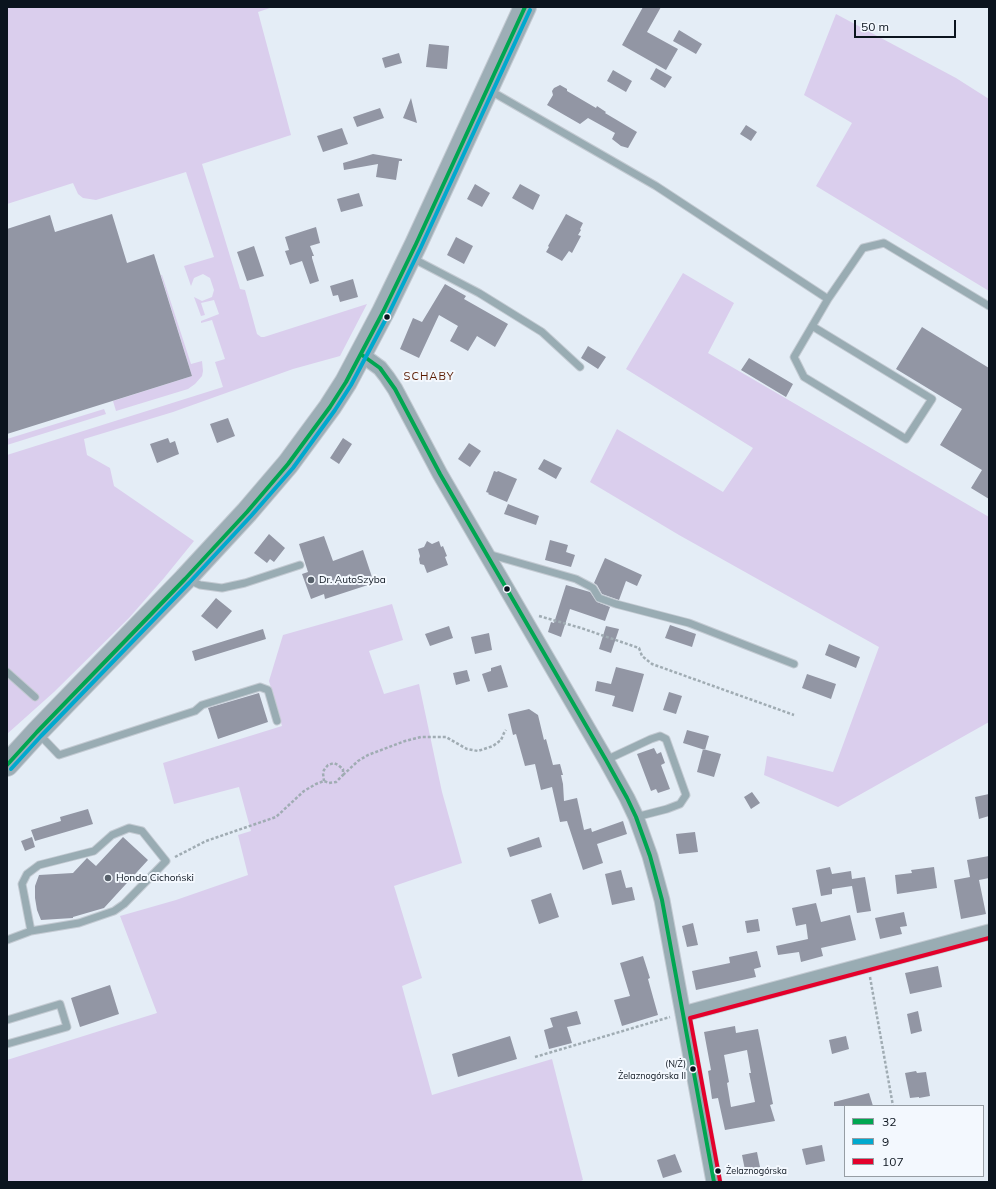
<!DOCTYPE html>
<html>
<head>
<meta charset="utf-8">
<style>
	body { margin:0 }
	#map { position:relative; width:996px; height:1189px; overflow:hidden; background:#e4edf6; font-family:Mulish,sans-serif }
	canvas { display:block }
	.frame { position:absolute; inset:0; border:8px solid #0b141e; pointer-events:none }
	.legend { position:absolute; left:844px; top:1105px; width:140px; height:72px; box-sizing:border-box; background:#f3f8fe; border:1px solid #969da4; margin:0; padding:5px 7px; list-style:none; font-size:12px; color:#0b141e }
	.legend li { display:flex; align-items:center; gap:8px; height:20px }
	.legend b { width:20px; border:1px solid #969da4 }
	.scale { position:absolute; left:854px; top:20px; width:102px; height:18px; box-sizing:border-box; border:2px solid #0b141e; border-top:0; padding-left:5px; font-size:12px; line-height:14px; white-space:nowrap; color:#0b141e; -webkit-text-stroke:3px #f3f8fe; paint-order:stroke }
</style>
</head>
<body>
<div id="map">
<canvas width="996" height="1189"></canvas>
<div class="frame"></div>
<ul class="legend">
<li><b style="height:5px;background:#00a651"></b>32</li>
<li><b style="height:5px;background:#00a9ce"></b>9</li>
<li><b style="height:5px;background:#e4002b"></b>107</li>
</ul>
<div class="scale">50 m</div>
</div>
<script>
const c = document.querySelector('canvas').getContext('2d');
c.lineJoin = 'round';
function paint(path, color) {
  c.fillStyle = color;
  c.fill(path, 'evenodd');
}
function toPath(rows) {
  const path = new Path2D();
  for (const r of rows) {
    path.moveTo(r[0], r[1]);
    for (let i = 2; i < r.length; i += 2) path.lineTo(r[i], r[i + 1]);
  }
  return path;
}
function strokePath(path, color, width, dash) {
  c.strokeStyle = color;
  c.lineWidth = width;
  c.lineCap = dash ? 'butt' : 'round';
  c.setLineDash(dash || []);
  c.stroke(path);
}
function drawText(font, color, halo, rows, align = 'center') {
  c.font = font + ' Mulish,sans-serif';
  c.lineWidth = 4;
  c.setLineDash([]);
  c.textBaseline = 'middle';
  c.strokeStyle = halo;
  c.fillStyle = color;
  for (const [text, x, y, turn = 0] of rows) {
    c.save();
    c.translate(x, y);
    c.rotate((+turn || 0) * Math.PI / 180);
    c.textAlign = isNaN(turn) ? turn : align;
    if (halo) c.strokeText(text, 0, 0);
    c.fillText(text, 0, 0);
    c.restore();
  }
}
paint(toPath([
	[7,7,273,7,258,12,291,135,202,164,240,289,245,290,257,334,261,337,264,337,367,304,340,356,293,369,173,412,84,439,87,455,110,468,114,486,194,541,164,578,129,618,54,692,7,734,7,455,223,387,215,362,225,359,212,320,201,323,201,321,219,314,214,300,201,303,205,315,201,316,194,297,202,301,212,297,214,290,210,278,203,274,194,278,191,286,184,266,214,257,186,172,96,200,83,198,78,194,73,183,7,204],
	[836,14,956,78,989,99,989,291,816,186,852,123,804,95],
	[683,273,734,303,708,353,989,517,989,722,838,807,764,775,767,756,833,772,879,647,679,535,590,482,617,429,723,492,753,448,626,369],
	[161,275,162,275,191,364,202,361,203,371,202,376,195,384,188,389,116,411,113,401,192,376],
	[104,409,106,414,7,445,7,439],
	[392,604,403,640,369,651,384,694,419,684,442,792,462,863,394,886,422,978,402,986,432,1095,552,1059,583,1180,579,1182,7,1182,7,1060,157,1013,120,916,176,900,248,875,238,835,251,831,239,787,174,804,163,763,282,726,269,681,283,635]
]), '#daceed');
paint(toPath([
	[643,7,661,7,647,32,678,49,666,70,622,45],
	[679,30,702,44,696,54,673,41],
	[429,44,449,46,447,69,426,67],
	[399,53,402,63,385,68,382,58],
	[656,68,672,77,665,88,650,79],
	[613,70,632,81,626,92,607,81],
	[560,85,567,89,567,91,596,108,597,106,606,112,605,113,637,132,628,148,621,146,612,139,615,133,588,118,580,124,547,105,553,95,552,91,554,88],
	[411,98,417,123,403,118],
	[380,108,384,118,357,127,353,117],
	[746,125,757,132,751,141,740,134],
	[342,128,348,144,323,152,317,136],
	[373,154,402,159,402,161,399,161,396,180,376,177,378,164,344,170,343,163],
	[475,184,490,193,482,207,467,199],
	[520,184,540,195,533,210,512,198],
	[359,193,363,206,341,212,337,199],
	[112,214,127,263,154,254,192,376,7,434,7,229,50,215,55,232],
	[566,214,583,223,580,229,581,230,578,235,581,236,572,253,569,251,562,261,546,252,549,247,548,246],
	[316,227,320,243,310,246,314,256,312,256,312,258,319,281,310,284,302,261,290,265,285,251,289,250,285,237],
	[456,237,473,246,464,264,447,255],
	[254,246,264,276,247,281,237,252],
	[353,279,358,297,340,302,338,295,333,296,330,286],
	[445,284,466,296,464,299,508,324,495,347,477,336,468,351,450,341,458,326,439,315,419,358,400,349,413,318,422,322],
	[922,327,989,368,989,499,971,488,982,470,940,445,962,409,896,369],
	[588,346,606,357,598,369,581,358],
	[749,358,793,384,786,397,741,370],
	[228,418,235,436,217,443,210,424],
	[168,438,170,443,175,441,179,454,157,463,150,444],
	[343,438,352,444,339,464,330,458],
	[469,443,481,451,470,467,458,459],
	[544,459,562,468,556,479,538,469],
	[494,471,497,472,498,471,517,479,507,502,488,494,489,493,486,492],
	[508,504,539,516,536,525,504,514],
	[269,534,285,548,274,562,270,559,267,563,254,553],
	[324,536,333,561,363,550,374,583,325,599,324,594,311,599,302,574,308,572,299,544],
	[550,540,568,545,566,552,575,555,571,567,545,560],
	[427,541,432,544,439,541,441,547,443,546,447,556,445,557,448,565,427,573,424,565,420,564,419,559,420,556,418,549,424,547],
	[605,558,642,575,637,586,626,581,619,600,602,594,597,585,594,583],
	[566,585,590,592,597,602,610,607,605,621,570,609,561,637,548,632,551,622,554,623],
	[216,598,232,611,217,629,201,616],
	[670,625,696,634,692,647,665,638],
	[449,626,453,638,430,646,425,634],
	[606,626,619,629,611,653,599,649],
	[263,629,266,639,195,661,192,651],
	[489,633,492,650,475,654,471,637],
	[829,644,860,657,856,668,825,655],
	[501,665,508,687,488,692,482,674,491,671,491,668],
	[616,667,644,674,633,712,612,706,615,696,595,691,597,681,611,684],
	[467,670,470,681,456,685,453,673],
	[807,674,836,684,831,699,802,688],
	[669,692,682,696,676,714,663,710],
	[259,693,268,722,218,739,208,708],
	[529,709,538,715,544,740,546,739,553,765,560,764,563,775,561,775,563,784,564,801,577,798,584,830,591,828,592,832,623,821,627,834,597,844,603,863,583,870,567,821,560,822,552,787,541,790,535,764,525,766,516,734,513,735,508,714],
	[687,730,709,736,705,750,683,743],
	[654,748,657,754,661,752,665,763,661,765,670,789,658,793,656,789,651,791,637,754],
	[703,749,721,754,714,777,697,772],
	[752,792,760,803,751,809,744,797],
	[989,794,989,816,979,819,975,797],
	[88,809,93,824,35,841,31,830,61,821,60,817],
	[695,832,698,852,679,854,676,834],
	[32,837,35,847,25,851,21,841],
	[123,837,148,860,104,908,73,917,73,918,41,920,37,910,35,898,35,886,39,875,73,873,87,858,96,866],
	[539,837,542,847,510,857,507,848],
	[989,856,989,878,979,880,986,914,961,919,954,880,970,877,967,860],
	[830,867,832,874,851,871,852,879,865,877,871,911,857,913,852,886,832,889,832,894,821,896,816,870],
	[934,867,937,888,897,894,895,875,912,873,911,870],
	[621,870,626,888,632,887,635,900,612,905,605,874],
	[551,893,559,917,539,924,531,900],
	[816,903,821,922,850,915,856,940,821,948,823,956,801,962,799,952,778,955,776,946,808,939,806,924,796,926,792,908],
	[904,912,907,926,900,927,902,934,880,939,875,918],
	[758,919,760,931,747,933,745,921],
	[693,923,698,945,687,947,682,926],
	[757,951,761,967,754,969,756,977,696,990,692,971,730,963,729,957],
	[643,956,650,978,648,979,658,1015,622,1026,614,1000,630,996,620,963],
	[938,966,942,987,910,994,905,973],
	[110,985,119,1014,80,1027,71,998],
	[577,1011,581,1024,567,1027,572,1043,549,1049,544,1030,553,1027,550,1018],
	[918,1011,922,1031,911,1034,907,1014],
	[735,1026,736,1033,758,1029,773,1104,770,1105,775,1121,725,1130,718,1098,712,1099,708,1071,711,1070,704,1032],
	[747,1050,751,1073,749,1073,755,1102,731,1107,727,1083,729,1082,724,1055],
	[510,1036,517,1059,458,1077,452,1054],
	[846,1036,849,1049,832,1054,829,1040],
	[916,1071,917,1073,926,1072,930,1096,919,1098,919,1097,910,1098,905,1073],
	[869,1093,873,1106,834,1106,834,1102],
	[822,1145,825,1161,806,1165,802,1149],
	[757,1152,760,1167,745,1170,742,1155],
	[675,1154,682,1172,663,1178,657,1160]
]), '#9296a4');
const lane = toPath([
	[489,90,656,186,828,299,863,248,884,243,989,306],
	[412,258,479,293,542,332,580,367],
	[812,326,932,399,906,439,804,377,794,357,828,299],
	[488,554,576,579,593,588,599,598,616,604,689,623,794,664],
	[189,580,200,585,222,588,245,583,300,565],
	[7,672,35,697],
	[39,734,59,755,195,711,202,705,260,687,268,690,277,721],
	[606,760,651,739,660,736,666,739,686,795,680,804,667,809,636,817],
	[7,940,31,931,79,923,114,911,124,904,166,861,142,831,129,828,112,835,94,851,39,865,27,874,22,884,31,931],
	[7,1020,60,1004,67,1027,7,1044]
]);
const street = toPath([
	[362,355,380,368,387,377,395,389,440,474,606,760,627,798,636,817,650,856,662,900,714,1182],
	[683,1014,989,932]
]);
const primary = toPath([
	[7,765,37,732,185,579,247,512,288,464,330,407,346,382,383,312,416,244,525,7]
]);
strokePath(lane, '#c3cad2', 9);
strokePath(street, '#c3cad2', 17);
strokePath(primary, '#c3cad2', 24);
strokePath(toPath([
	[539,616,581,628,639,648,642,656,652,664,794,715],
	[343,775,358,761,368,755,405,741,421,737,446,737,467,749,478,751,493,746,501,740,504,733,506,730],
	[175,857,206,841,276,817,304,791,316,784,324,781,329,783,336,782,343,775,343,769,338,765,334,763,328,765,324,770,323,773,324,781],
	[870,977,893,1106],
	[535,1057,670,1017]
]), '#a0acb3', 2.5, [3, 2]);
strokePath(lane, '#99acb3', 7);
strokePath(street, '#99acb3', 15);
strokePath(primary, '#9daeb6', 22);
strokePath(toPath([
	[362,355,380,368,395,389,440,474,606,760,627,798,636,817,650,856,662,900,714,1182],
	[7,765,37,732,185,579,247,512,288,464,330,407,346,382,383,312,416,244,525,7]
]), '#00a651', 4);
strokePath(toPath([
	[11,769,41,736,189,583,251,516,293,468,335,410,351,385,388,315,421,247,530,10]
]), '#00a9ce', 4);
strokePath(toPath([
	[720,1181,690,1018,989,938]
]), '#e4002b', 4);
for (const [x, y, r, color] of [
	[387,317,3.5,"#0b141e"],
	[311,580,4,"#57606a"],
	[507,589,3.5,"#0b141e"],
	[108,878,4,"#57606a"],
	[693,1069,3.5,"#0b141e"],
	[718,1171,3.5,"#0b141e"]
]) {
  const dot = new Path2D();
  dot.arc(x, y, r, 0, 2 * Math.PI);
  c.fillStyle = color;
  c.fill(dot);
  strokePath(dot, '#f3f8fe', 1.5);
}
drawText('9px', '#0b141e', '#f3f8fe', [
	["(N/Ż)",686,1064],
	["Żelaznogórska II",686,1076],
	["Żelaznogórska",726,1171,"left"]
], 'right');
drawText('10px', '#0b141e', '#f3f8fe', [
	["Dr. AutoSzyba",319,580],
	["Honda Cichoński",116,878]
], 'left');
c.letterSpacing = '1px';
drawText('11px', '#5b1b00', '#f3f8fe', [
	["SCHABY",429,377]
]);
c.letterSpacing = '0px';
</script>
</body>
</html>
